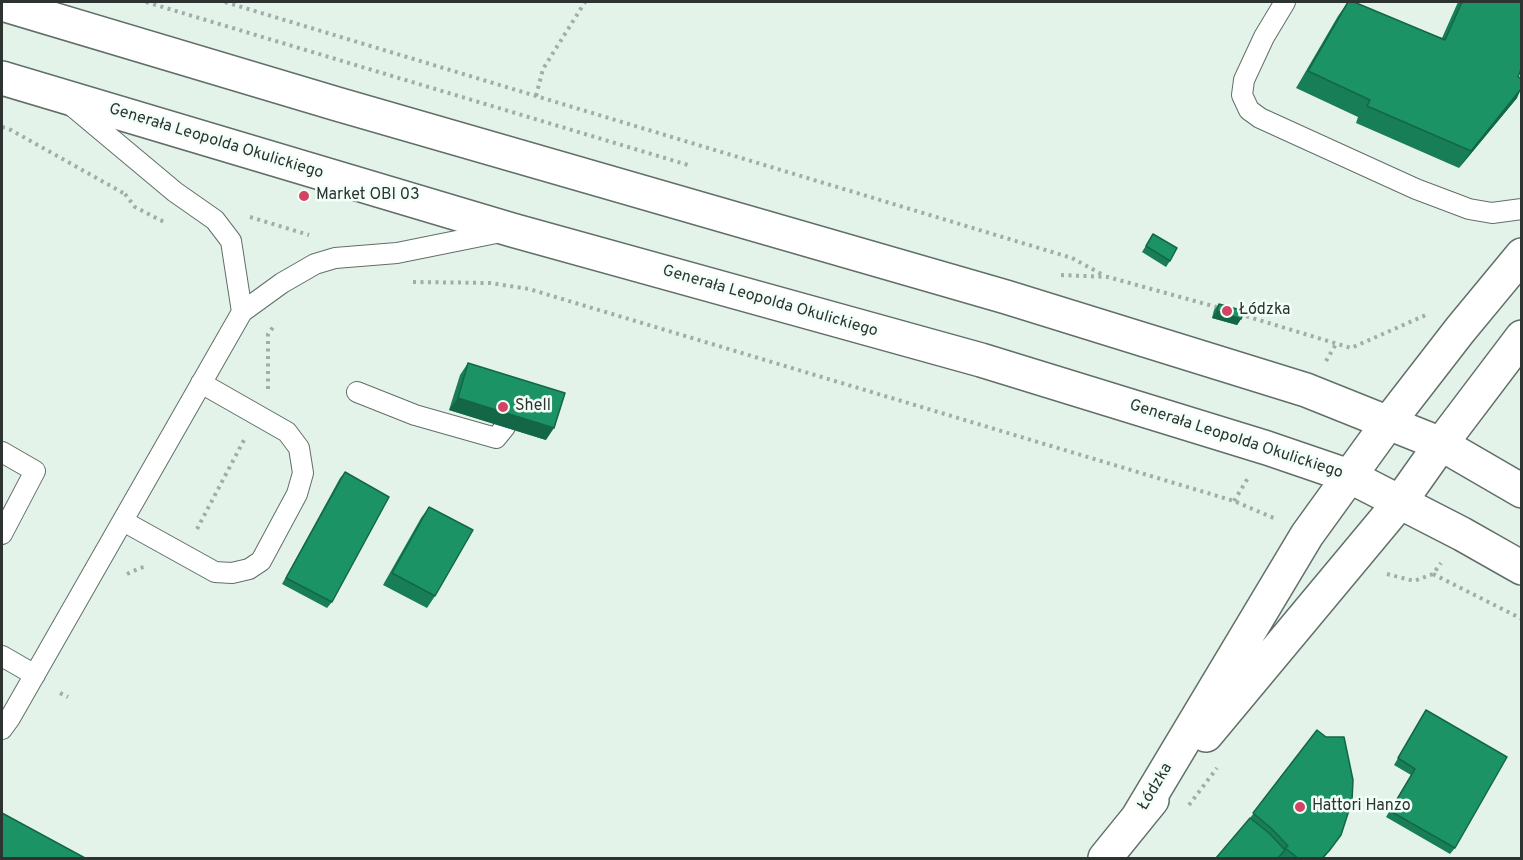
<!DOCTYPE html>
<html>
<head>
<meta charset="utf-8">
<style>
	body { margin:0 }
	#map { position:relative; width:1523px; height:860px; overflow:hidden; background:#e3f3ea; font-family:Overpass,sans-serif }
	canvas { display:block }
	.frame { position:absolute; inset:0; border:3px solid #2d3330; pointer-events:none }
</style>
</head>
<body>
<div id="map">
<canvas width="1523" height="860"></canvas>
<div class="frame"></div>
</div>
<script>
const c = document.querySelector('canvas').getContext('2d');
c.lineJoin = 'round';
function toPath(rows) {
  const path = new Path2D();
  for (const r of rows) {
    path.moveTo(r[0], r[1]);
    for (let i = 2; i < r.length; i += 2) path.lineTo(r[i], r[i + 1]);
  }
  return path;
}
function strokePath(path, color, width, dash) {
  c.strokeStyle = color;
  c.lineWidth = width;
  c.lineCap = dash ? 'butt' : 'round';
  c.setLineDash(dash || []);
  c.stroke(path);
}
function paint(path, color) {
  c.fillStyle = color;
  c.fill(path, 'evenodd');
}
function drawText(font, color, halo, rows, align = 'center') {
  c.font = font + ' Overpass,sans-serif';
  c.lineWidth = 5;
  c.setLineDash([]);
  c.textBaseline = 'middle';
  c.strokeStyle = halo;
  c.fillStyle = color;
  for (const [text, x, y, turn = 0] of rows) {
    c.save();
    c.translate(x, y);
    c.rotate((+turn || 0) * Math.PI / 180);
    c.textAlign = isNaN(turn) ? turn : align;
    if (halo) c.strokeText(text, 0, 0);
    c.fillText(text, 0, 0);
    c.restore();
  }
}
const service = toPath([
	[1285,2,1264,37,1244,80,1242,95,1249,110,1260,118,1416,189,1469,209,1492,213,1522,209],
	[71,105,175,192,215,220,231,241,242,312],
	[357,392,415,415,496,438,505,427],
	[2,452,35,471,2,534],
	[123,521,215,572,232,573,249,569,261,561,297,494,303,473,299,448,287,432,201,383],
	[2,656,35,675],
	[2,729,10,718,242,312,282,283,315,264,335,258,397,253,501,232]
]);
const tertiary = toPath([
	[1206,735,1400,502,1441,444,1522,337],
	[1138,817,1307,535,1388,423,1460,330,1522,255],
	[1105,858,1152,800]
]);
const primary = toPath([
	[2,4,337,104,1006,297,1306,390,1441,444,1522,491],
	[2,78,512,230,981,360,1267,448,1349,476,1462,534,1522,568]
]);
strokePath(service, '#616f68', 22);
strokePath(tertiary, '#616f68', 36);
strokePath(primary, '#616f68', 36);
strokePath(toPath([
	[146,2,688,165],
	[225,2,1072,258,1105,276],
	[536,96,543,69,585,2],
	[2,127,11,130,125,194],
	[125,194,135,207,160,220,165,222],
	[250,217,309,235],
	[1061,275,1108,277,1220,308],
	[413,282,490,283,529,289,1234,501,1276,519],
	[1239,314,1351,348,1426,315],
	[1326,361,1336,344],
	[268,389,268,334,274,326],
	[1234,501,1248,478],
	[197,529,244,440],
	[127,574,140,568,144,567],
	[1387,574,1414,581,1433,574,1441,563],
	[1433,574,1522,619],
	[60,693,68,697],
	[1189,805,1217,768]
]), '#a1ada6', 4, [3, 4.5]);
strokePath(service, '#fff', 20);
strokePath(tertiary, '#fff', 33);
strokePath(primary, '#fff', 33);
paint(toPath([
	[1348,2,1442,38,1458,2,1521,2,1517,98,1459,168,1356,123,1358,117,1296,88,1338,16],
	[1153,234,1170,261,1166,267,1142,252],
	[1219,304,1241,319,1237,325,1212,318,1214,310],
	[468,363,546,440,449,410,460,375],
	[345,472,332,602,327,608,282,584,340,478],
	[429,507,435,596,427,608,383,585,421,518],
	[1426,710,1455,848,1450,854,1386,817,1411,775,1394,765],
	[1317,730,1341,835,1324,858,1216,858,1250,818]
]), '#177e57');
paint(toPath([
	[1521,89,1517,98,1459,168,1471,151],
	[1217,311,1241,319,1237,325,1212,318],
	[458,398,554,428,546,440,449,410]
]), '#136747');
const building = toPath([
	[1348,2,1354,2,1445,40,1462,2,1521,2,1521,69,1518,77,1521,78,1521,89,1471,151,1367,106,1370,100,1308,71,1348,2],
	[1153,234,1177,248,1170,261,1146,246,1153,234],
	[1219,304,1244,311,1241,319,1217,311,1219,304],
	[468,363,565,393,554,428,458,398,468,363],
	[345,472,389,497,332,602,286,578,345,472],
	[429,507,473,530,435,596,392,573,429,507],
	[1426,710,1507,757,1455,848,1390,811,1415,769,1398,758,1426,710],
	[1317,730,1326,737,1344,737,1353,780,1352,801,1341,835,1329,851,1322,858,1298,858,1285,848,1288,846,1272,829,1253,813,1317,730],
	[2,813,85,858,2,858,2,813],
	[1250,818,1269,833,1285,850,1278,858,1216,858,1250,818]
]);
paint(building, '#1b9365');
strokePath(building, '#136747', 1.5);
for (const [x, y, r, color] of [
	[304,196,6,"#d34364"],
	[1227,311,6,"#d34364"],
	[503,407,6,"#d34364"],
	[1300,807,6,"#d34364"]
]) {
  const dot = new Path2D();
  dot.arc(x, y, r, 0, 2 * Math.PI);
  c.fillStyle = color;
  c.fill(dot);
  strokePath(dot, '#f2fff8', 2);
}
drawText('16px', '#2d3330', '#f2fff8', [
	["Generała Leopolda Okulickiego",216,142,17],
	["Generała Leopolda Okulickiego",770,302,16],
	["Generała Leopolda Okulickiego",1236,440,18],
	["Łódzka",1156,787,-59]
]);
drawText('16px', '#2d3330', '#f2fff8', [
	["Market OBI 03",316,196],
	["Łódzka",1239,311],
	["Shell",515,407],
	["Hattori Hanzo",1312,807]
], 'left');
</script>
</body>
</html>
